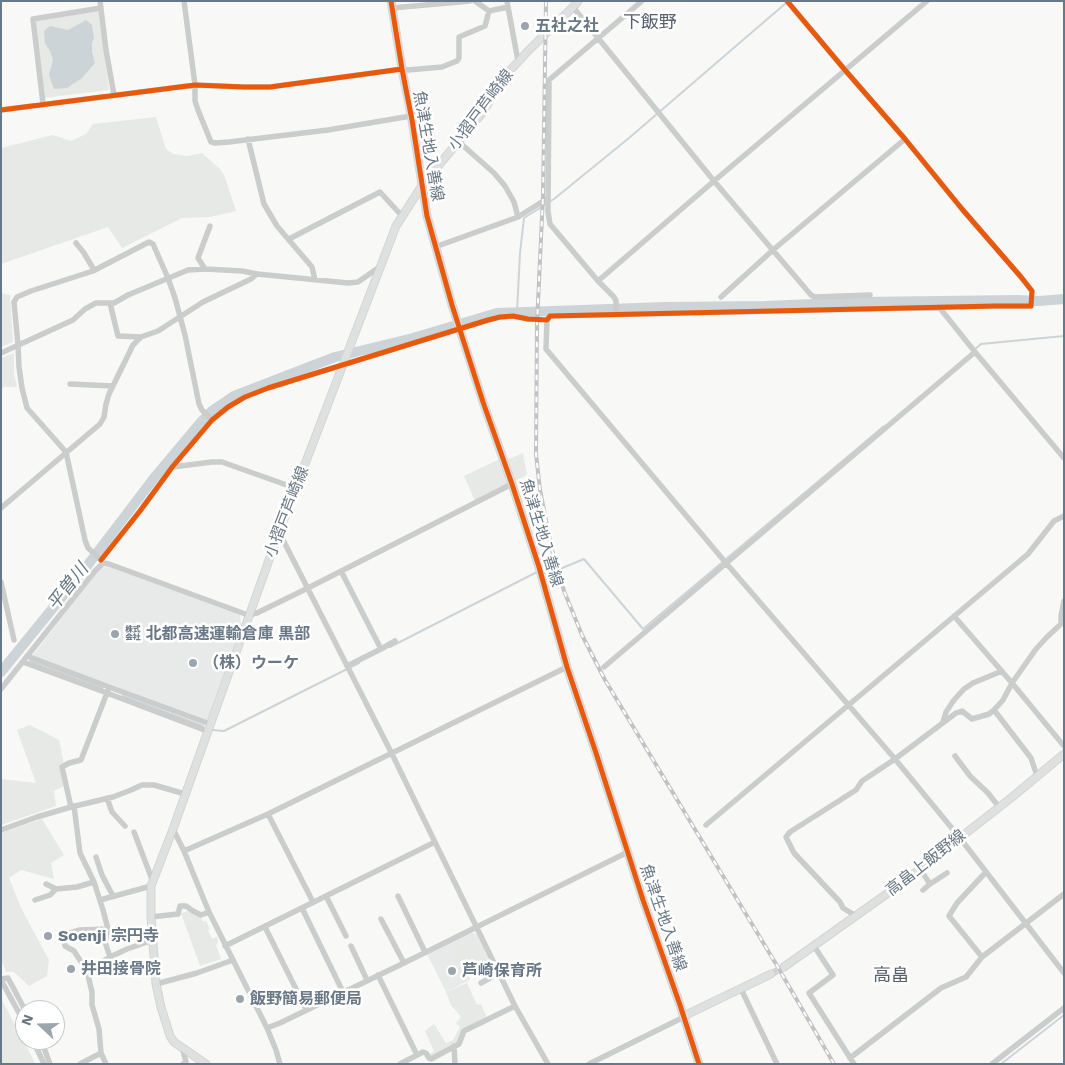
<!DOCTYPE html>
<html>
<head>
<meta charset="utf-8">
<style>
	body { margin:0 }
	#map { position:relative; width:1065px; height:1065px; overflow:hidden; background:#f8f8f7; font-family:"Work Sans",sans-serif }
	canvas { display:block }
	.frame { position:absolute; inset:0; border:2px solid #697886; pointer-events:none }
	.north { position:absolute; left:15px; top:1000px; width:50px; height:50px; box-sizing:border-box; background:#fff; border:1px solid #c3c9cf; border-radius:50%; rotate:291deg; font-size:14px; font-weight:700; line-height:20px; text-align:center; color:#697886 }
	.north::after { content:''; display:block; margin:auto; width:18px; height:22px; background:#9ba5ae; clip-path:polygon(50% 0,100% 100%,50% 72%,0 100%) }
</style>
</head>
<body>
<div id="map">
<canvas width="1065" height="1065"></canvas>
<div class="frame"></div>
<div class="north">N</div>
</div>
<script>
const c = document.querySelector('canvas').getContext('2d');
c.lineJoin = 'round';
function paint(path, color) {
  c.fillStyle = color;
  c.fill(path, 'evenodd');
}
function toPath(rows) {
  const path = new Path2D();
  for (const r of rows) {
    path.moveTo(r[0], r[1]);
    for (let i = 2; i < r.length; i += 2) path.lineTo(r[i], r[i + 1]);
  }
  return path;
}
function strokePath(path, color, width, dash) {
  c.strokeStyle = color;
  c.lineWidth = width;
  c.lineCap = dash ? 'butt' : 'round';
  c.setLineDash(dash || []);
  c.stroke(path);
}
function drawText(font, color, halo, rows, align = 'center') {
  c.font = font + ' "Work Sans","Noto Sans JP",sans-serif';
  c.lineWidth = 5;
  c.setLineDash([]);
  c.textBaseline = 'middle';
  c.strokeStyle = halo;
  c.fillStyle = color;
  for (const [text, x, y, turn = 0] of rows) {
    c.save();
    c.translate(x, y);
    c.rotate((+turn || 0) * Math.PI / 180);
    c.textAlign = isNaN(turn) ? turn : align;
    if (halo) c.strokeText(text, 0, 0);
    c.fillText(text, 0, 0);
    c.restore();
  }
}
paint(toPath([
	[101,567,110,567,240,615,241,624,207,721,32,656],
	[470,932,477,934,490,960,467,972,470,980,446,992,427,954]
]), '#e8eaea');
paint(toPath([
	[99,11,109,90,44,98,36,21],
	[156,117,166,149,173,154,187,156,202,153,220,169,224,175,236,211,210,217,182,218,122,248,108,227,1,264,1,148,53,135,71,141,86,134,93,124],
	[1,293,10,295,13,342,1,347],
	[14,353,14,374,17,387,5,387,1,389,1,358],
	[523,453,527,475,475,501,464,476,502,458,509,459],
	[30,725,59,740,63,759,66,785,54,791,56,806,1,825,1,779,36,783,17,730],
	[42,819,64,855,51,863,54,879,21,870,9,878,21,908,49,960,47,976,29,986,14,972,6,972,1,960,1,833],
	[189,911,200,916,203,922,206,921,210,929,208,930,212,939,217,937,218,943,216,945,221,959,200,966,181,913],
	[471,939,475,939,482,956,485,956,487,962,467,972,468,978,465,979,453,957,458,953,457,951,463,946,462,943],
	[467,983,477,1005,481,1004,487,1018,464,1029,457,1043,431,1056,428,1055,434,1051,425,1031,434,1024,446,1043,453,1040,460,1027,456,1023,461,1017,451,1005,446,992],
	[1,998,34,1061,35,1064,1,1064]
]), '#e6e9e5');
paint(toPath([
	[86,20,92,25,94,38,92,43,92,52,95,63,82,78,67,88,54,89,49,75,53,60,50,51,45,43,44,31,50,26,68,30]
]), '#cdd4d7');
strokePath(toPath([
	[517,312,520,253,524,218,554,199,629,138,786,3],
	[974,350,981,344,1064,336],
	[543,576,584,559,643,629,884,426],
	[390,647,537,572],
	[30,661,103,688],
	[123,696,203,726],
	[213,730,224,731,359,663],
	[1001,1064,1064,1015]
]), '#cdd4d7', 2);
strokePath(toPath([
	[1,672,87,566,154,478,201,422,212,411,234,396,335,357,413,338,497,313,665,307,765,306,861,302,1018,300,1039,301,1064,299]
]), '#cdd4d7', 10);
strokePath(toPath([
	[528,319,547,320]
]), '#cdd2d5', 5.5, [5.5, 3]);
strokePath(toPath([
	[771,974,784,967]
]), '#cdd2d5', 7, [7, 3.5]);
const major = toPath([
	[391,1,402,69,412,120,427,216,452,305,483,402,512,484,539,567,567,667,596,753,643,900,680,1005,699,1064],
	[784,967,902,883,1011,798,1064,754],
	[684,1017,690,1013,771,974],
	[206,1064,174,1042,170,1036,161,1007,156,984,151,917,151,886,173,829,279,532,396,226,423,184,483,112,505,76,528,51,573,7,578,1]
]);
strokePath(major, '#d4d5d5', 9);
strokePath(toPath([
	[100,1,106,50,114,95],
	[184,1,195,85,195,101,198,110,211,142,215,143,229,142,328,130,411,116],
	[475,1,489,11,508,7,507,1],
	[787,1,845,70,905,139,962,209,1021,277,1032,291,1031,306,995,306,550,316,547,320,546,349,726,563,895,759,960,838,1064,973],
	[508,7,518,61],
	[573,7,714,181,927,1],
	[392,8,470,1],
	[43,104,33,19,101,8],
	[1,110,195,85,244,87,270,87,402,69,408,70,442,67,457,61,459,58,459,37,485,26,489,11],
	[248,139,264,204,277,226,312,267,315,280],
	[459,142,494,173,505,186,514,202,518,217],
	[289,239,380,192,402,216],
	[76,243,84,253,94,270],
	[435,247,518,217,548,198],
	[205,269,198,258,210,226],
	[598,281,714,181,811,295,815,297,870,295],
	[721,297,773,250,905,139],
	[110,303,118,336,141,337],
	[939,307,975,352,1064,458],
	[616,314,616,301,614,297,598,281,550,224,548,212,549,80,642,1],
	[1,353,73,320,85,309,96,303,114,303,128,295,188,270,205,269,242,271,257,274,348,283,358,282,381,266],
	[70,384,112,386],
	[212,420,202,410,199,404,185,335,175,298,168,278,153,244,149,242,93,271,31,291,17,297,14,302,18,345,19,367,22,388,27,408,66,452,85,540,88,548,101,560,103,563,109,564,248,615,257,613,308,588,512,484],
	[172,467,212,462,222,462,295,488],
	[1,508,100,424,104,417,106,404,109,394,133,345,141,337,158,331,203,302,251,279,257,274],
	[279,532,392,754,515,1006,548,1064],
	[101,560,140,511,173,466,212,420,228,407,245,397,268,388,488,320,500,317,513,316,528,319],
	[341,571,381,649,347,666],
	[1,582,14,640],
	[954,616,1012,683,1064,746],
	[381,649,395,641],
	[27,656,109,687,107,693,207,731],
	[23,662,107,693,81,760,69,763,62,767,71,807],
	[604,667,975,352],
	[109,687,210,724],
	[1,689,95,571,103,563],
	[994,710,1031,758,1037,776],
	[943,722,946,712,954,700,964,689,973,683,1002,671],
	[955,756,970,776,988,793,999,807],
	[107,798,112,812,125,826],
	[74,806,80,853,94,882,103,910,108,929,105,942,110,957],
	[268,814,313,902],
	[706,825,1028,554,1054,521,1064,516],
	[173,829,184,851,209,912,267,1028,276,1050,280,1064],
	[1,830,37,817,71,807,113,797,131,790,142,785,154,785,185,794],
	[134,832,153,882],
	[184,851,268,814,567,667],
	[96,857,102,875,113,896],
	[920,869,930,884,923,890],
	[46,884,56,889],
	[930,884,947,873],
	[326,896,346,936],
	[398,896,425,952],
	[35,900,50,895,56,889,77,887,94,882],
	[100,900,151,886],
	[302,908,343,992],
	[856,916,843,908,840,902,794,853,786,837,790,832,856,790,862,781,895,759,956,713,962,711,972,719,989,714,994,710,1003,700,1012,683,1036,649,1047,637,1061,624,1061,616,1064,601],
	[151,917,178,914,180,906,186,906,193,911,201,915,209,912],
	[381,919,404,963],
	[265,927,306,1009],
	[225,946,435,842],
	[351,946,367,980],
	[814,946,833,975,809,993,854,1064],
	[982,957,949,916,957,903,986,872],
	[87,971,110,957,127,949,153,940],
	[378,975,417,1055],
	[1,979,8,978,25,1010],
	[1,980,25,1024],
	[481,983,490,978,497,970],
	[156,984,197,973,233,960],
	[741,989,777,1064],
	[267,1028,280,1023,404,963,628,852],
	[33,1040,44,1064],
	[41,1040,50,1064],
	[454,1046,455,1064],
	[182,1047,186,1062,183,1064],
	[850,1058,941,988,966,977,982,957,1064,894],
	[80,1064,101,1053],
	[106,1064,101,1053,99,1029,92,1005,92,992,87,971,74,951,65,946,63,935,79,930,108,929],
	[400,1064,423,1052,426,1053,429,1058,431,1059,459,1044,464,1031,515,1006],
	[589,1064,684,1017],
	[992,1064,1064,1008]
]), '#cbcccc', 5.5);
strokePath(major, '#dfe0e0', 7);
const rail = toPath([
	[546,1,543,196,537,324,536,454,540,490,551,546,564,591,582,635,605,680,776,964,834,1064]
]);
strokePath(rail, '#c1c2c4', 4);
strokePath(rail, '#fff', 2, [5.5]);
strokePath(toPath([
	[391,1,402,69,412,120,427,216,452,305,483,402,512,484,539,567,567,667,596,753,643,900,680,1005,699,1064],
	[1,110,195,85,244,87,270,87,402,69],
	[101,560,140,511,173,466,212,420,228,407,245,397,268,388,488,320,500,317,513,316,528,319,547,320,550,316,995,306,1031,306,1032,291,1021,277,962,209,905,139,845,70,787,1]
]), '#e8590c', 5);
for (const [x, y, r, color] of [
	[525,26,5,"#9ba5ae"],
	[115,634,5,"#9ba5ae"],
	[193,663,5,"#9ba5ae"],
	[48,936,5,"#9ba5ae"],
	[71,969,5,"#9ba5ae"],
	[452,971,5,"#9ba5ae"],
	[240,999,5,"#9ba5ae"]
]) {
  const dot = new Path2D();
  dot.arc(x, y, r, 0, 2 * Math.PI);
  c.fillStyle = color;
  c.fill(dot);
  strokePath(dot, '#fff', 2);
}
drawText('bold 16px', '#697886', '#fff', [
	["五社之社",535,26],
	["㍿ 北都高速運輸倉庫 黒部",125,634],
	["（株）ウーケ",203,663],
	["Soenji 宗円寺",58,936],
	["井田接骨院",81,969],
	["芦崎保育所",462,971],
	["飯野簡易郵便局",250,999]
], 'left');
drawText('16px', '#697886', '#fff', [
	["小摺戸芦崎線",481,110,-53],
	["魚津生地入善線",428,146,80],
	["小摺戸芦崎線",287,512,-69],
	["魚津生地入善線",541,533,73],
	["高畠上飯野線",926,863,-38],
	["魚津生地入善線",663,918,71]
]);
drawText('18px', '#57616c', '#fff', [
	["下飯野",650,23],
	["高畠",891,976]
]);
drawText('italic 18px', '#657881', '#fff', [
	["平曽川",68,587,-52]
]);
</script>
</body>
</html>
